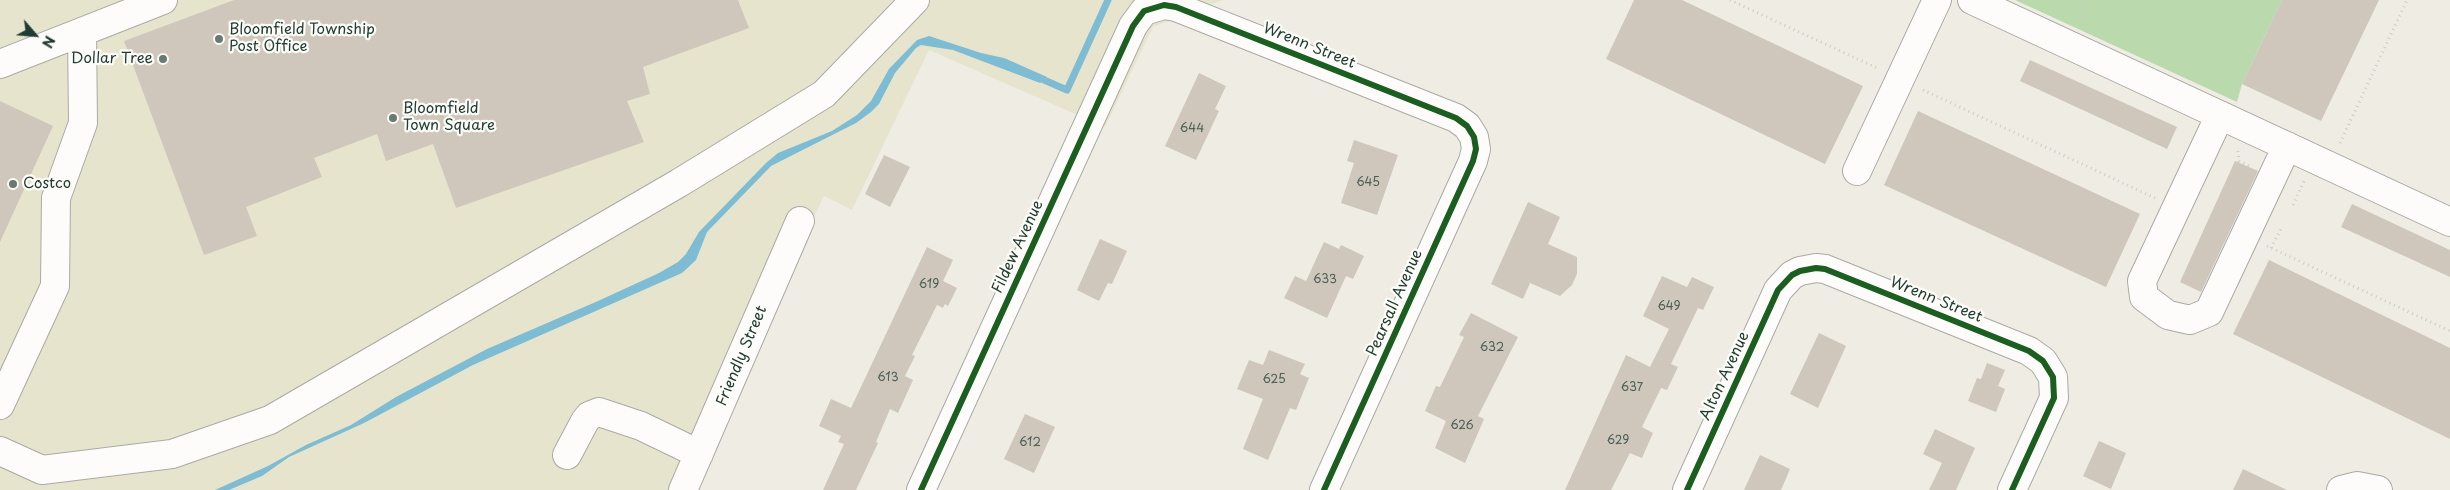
<!DOCTYPE html>
<html>
<head>
<meta charset="utf-8">
<style>
	body { margin:0 }
	#map { position:relative; width:2450px; height:490px; overflow:hidden; background:#efece3; font-family:"Playpen Sans",sans-serif }
	canvas { display:block }
	.north { position:absolute; left:10px; top:10px; width:50px; height:50px; -webkit-text-stroke:4px #fdfcf7; paint-order:stroke; rotate:117deg; font-size:14px; font-weight:700; line-height:20px; text-align:center; color:#1f3d34 }
	.north::after { content:''; display:block; margin:auto; width:18px; height:22px; background:#1f3d34; clip-path:polygon(50% 0,100% 100%,50% 72%,0 100%) }
</style>
</head>
<body>
<div id="map">
<canvas width="2450" height="490"></canvas>
<div class="north">N</div>
</div>
<script>
const c = document.querySelector('canvas').getContext('2d');
c.lineJoin = 'round';
function paint(path, color) {
  c.fillStyle = color;
  c.fill(path, 'evenodd');
}
function toPath(rows) {
  const path = new Path2D();
  for (const r of rows) {
    path.moveTo(r[0], r[1]);
    for (let i = 2; i < r.length; i += 2) path.lineTo(r[i], r[i + 1]);
  }
  return path;
}
function strokePath(path, color, width, dash) {
  c.strokeStyle = color;
  c.lineWidth = width;
  c.lineCap = dash ? 'butt' : 'round';
  c.setLineDash(dash || []);
  c.stroke(path);
}
function drawText(font, color, halo, rows, align = 'center') {
  c.font = font + ' "Playpen Sans",sans-serif';
  c.lineWidth = 4.5;
  c.setLineDash([]);
  c.textBaseline = 'middle';
  c.strokeStyle = halo;
  c.fillStyle = color;
  for (const [text, x, y, turn = 0] of rows) {
    c.save();
    c.translate(x, y);
    c.rotate((+turn || 0) * Math.PI / 180);
    c.textAlign = isNaN(turn) ? turn : align;
    if (halo) c.strokeText(text, 0, 0);
    c.fillText(text, 0, 0);
    c.restore();
  }
}
paint(toPath([
	[0,0,1223,0,1153,27,1105,127,929,50,852,210,824,196,764,323,693,490,0,490]
]), '#e7e4cd');
paint(toPath([
	[2015,0,2282,0,2242,84,2237,102]
]), '#badaae');
paint(toPath([
	[929,36,981,53,1004,58,1047,77,1040,83,953,50,921,45,916,48,895,73,879,104,871,112,856,123,771,166,707,232,696,260,682,273,473,365,364,423,289,457,262,476,229,490,215,490,268,466,306,445,351,425,396,397,487,349,598,301,659,273,678,262,686,254,699,232,766,163,778,153,832,131,857,115,871,101,889,69,917,40]
]), '#7dbcd2');
strokePath(toPath([
	[1044,80,1067,90,1108,0]
]), '#7dbcd2', 7);
paint(toPath([
	[234,0,738,0,749,28,643,67,650,94,627,101,644,142,456,208,433,144,386,161,377,134,314,158,322,177,246,207,257,236,204,255,124,41],
	[1634,0,1682,0,1863,86,1825,164,1606,59],
	[2282,0,2379,0,2321,121,2242,84],
	[2030,60,2177,127,2167,149,2020,81],
	[1199,73,1226,86,1215,109,1219,111,1196,160,1165,146],
	[0,101,53,126,0,242],
	[1918,111,2140,214,2106,287,1884,185],
	[1354,140,1398,155,1377,215,1341,203,1354,163,1347,161],
	[884,155,910,167,890,207,865,194],
	[2235,161,2258,171,2201,292,2180,282],
	[1528,202,1560,217,1548,244,1577,257,1577,274,1572,285,1560,296,1530,283,1523,299,1491,284],
	[2352,204,2450,250,2450,277,2341,227],
	[1100,239,1127,251,1112,284,1108,283,1099,301,1077,290],
	[1324,242,1339,249,1341,245,1364,256,1353,279,1346,276,1327,318,1284,298,1295,276,1306,281],
	[927,247,953,260,943,281,957,288,948,306,945,304,943,308,937,305,912,355,915,356,905,376,913,380,898,413,890,409,876,442,878,443,856,490,823,490,844,444,838,442,841,436,819,426,831,399,851,408],
	[2269,260,2450,348,2450,439,2233,334],
	[1662,276,1687,287,1692,277,1714,287,1703,310,1698,308,1671,364,1678,367,1667,390,1661,388,1642,427,1653,433,1642,458,1630,453,1611,490,1565,490,1626,355,1650,367,1669,329,1643,316],
	[1471,313,1518,337,1478,416,1484,419,1465,463,1435,448,1446,421,1425,411,1436,386,1440,387,1464,337,1459,335],
	[1819,333,1846,346,1818,408,1790,394],
	[1269,350,1305,364,1300,374,1309,378,1296,410,1290,408,1268,460,1243,449,1263,399,1237,389,1249,360,1263,365],
	[1987,363,2005,370,1998,386,2005,389,1996,412,1968,401,1977,378,1981,379],
	[1025,414,1055,427,1034,473,1004,459],
	[1935,429,1975,448,1956,490,1929,490,1942,463,1923,454],
	[2099,441,2126,453,2111,489,2083,476],
	[1760,455,1790,469,1781,490,1744,490],
	[2243,469,2287,490,2233,490]
]), '#cfc7bc');
const minor = toPath([
	[1972,0,2450,222],
	[0,64,163,0],
	[2220,115,2142,281,2144,297,2168,315,2190,320,2209,312,2287,146],
	[1857,171,1937,0],
	[0,405,55,286,56,198,83,123,82,33],
	[0,451,42,470,172,454,270,420,679,183,824,94,915,0],
	[567,455,585,421,589,416,599,412,641,426,699,454],
	[683,490,800,221],
	[921,490,1133,26,1144,11,1164,5,1176,7,1456,118,1467,126,1474,137,1476,149,1473,161,1324,490],
	[1687,490,1778,290,1792,275,1800,271,1816,268,1825,269,2029,351,2043,361,2053,377,2054,398,2012,490],
	[2341,490,2357,486,2378,490]
]);
strokePath(minor, '#a9aba4', 30);
strokePath(toPath([
	[1730,0,1877,68],
	[2078,22,2088,0],
	[1923,90,2155,198],
	[2340,143,2407,0],
	[2238,151,2239,161,2249,166],
	[2293,205,2304,181],
	[2267,246,2450,331],
	[2271,248,2282,227]
]), '#cbcdca', 3, [1, 4]);
strokePath(minor, '#fdfcfb', 28);
strokePath(toPath([
	[921,490,1133,26,1144,11,1164,5,1176,7,1456,118,1467,126,1474,137,1476,149,1473,161,1324,490],
	[1687,490,1778,290,1792,275,1800,271,1816,268,1825,269,2029,351,2043,361,2053,377,2054,398,2012,490]
]), '#1b5e20', 6);
for (const [x, y, r, color] of [
	[219,39,5,"#687a71"],
	[163,59,5,"#687a71"],
	[393,118,5,"#687a71"],
	[13,184,5,"#687a71"]
]) {
  const dot = new Path2D();
  dot.arc(x, y, r, 0, 2 * Math.PI);
  c.fillStyle = color;
  c.fill(dot);
  strokePath(dot, '#fdfcf7', 2);
}
drawText('12px', '#4b6056', null, [
	["644",1192,129],
	["645",1368,183],
	["633",1325,280],
	["619",929,285],
	["649",1669,307],
	["632",1492,348],
	["613",888,378],
	["625",1274,380],
	["637",1632,388],
	["626",1462,426],
	["629",1618,441],
	["612",1030,443]
]);
drawText('15px', '#1f3d34', '#fdfcf7', [
	["Bloomfield Township",229,30],
	["Post Office",229,47],
	["Dollar Tree",153,59,"right"],
	["Bloomfield",403,109],
	["Town Square",403,126],
	["Costco",23,184]
], 'left');
drawText('15px', '#1f3d34', '#fdfcf7', [
	["Wrenn Street",1309,46,22],
	["Fildew Avenue",1018,247,-65],
	["Wrenn Street",1936,300,22],
	["Pearsall Avenue",1395,303,-66],
	["Friendly Street",742,356,-67],
	["Alton Avenue",1725,376,-65]
]);
</script>
</body>
</html>
